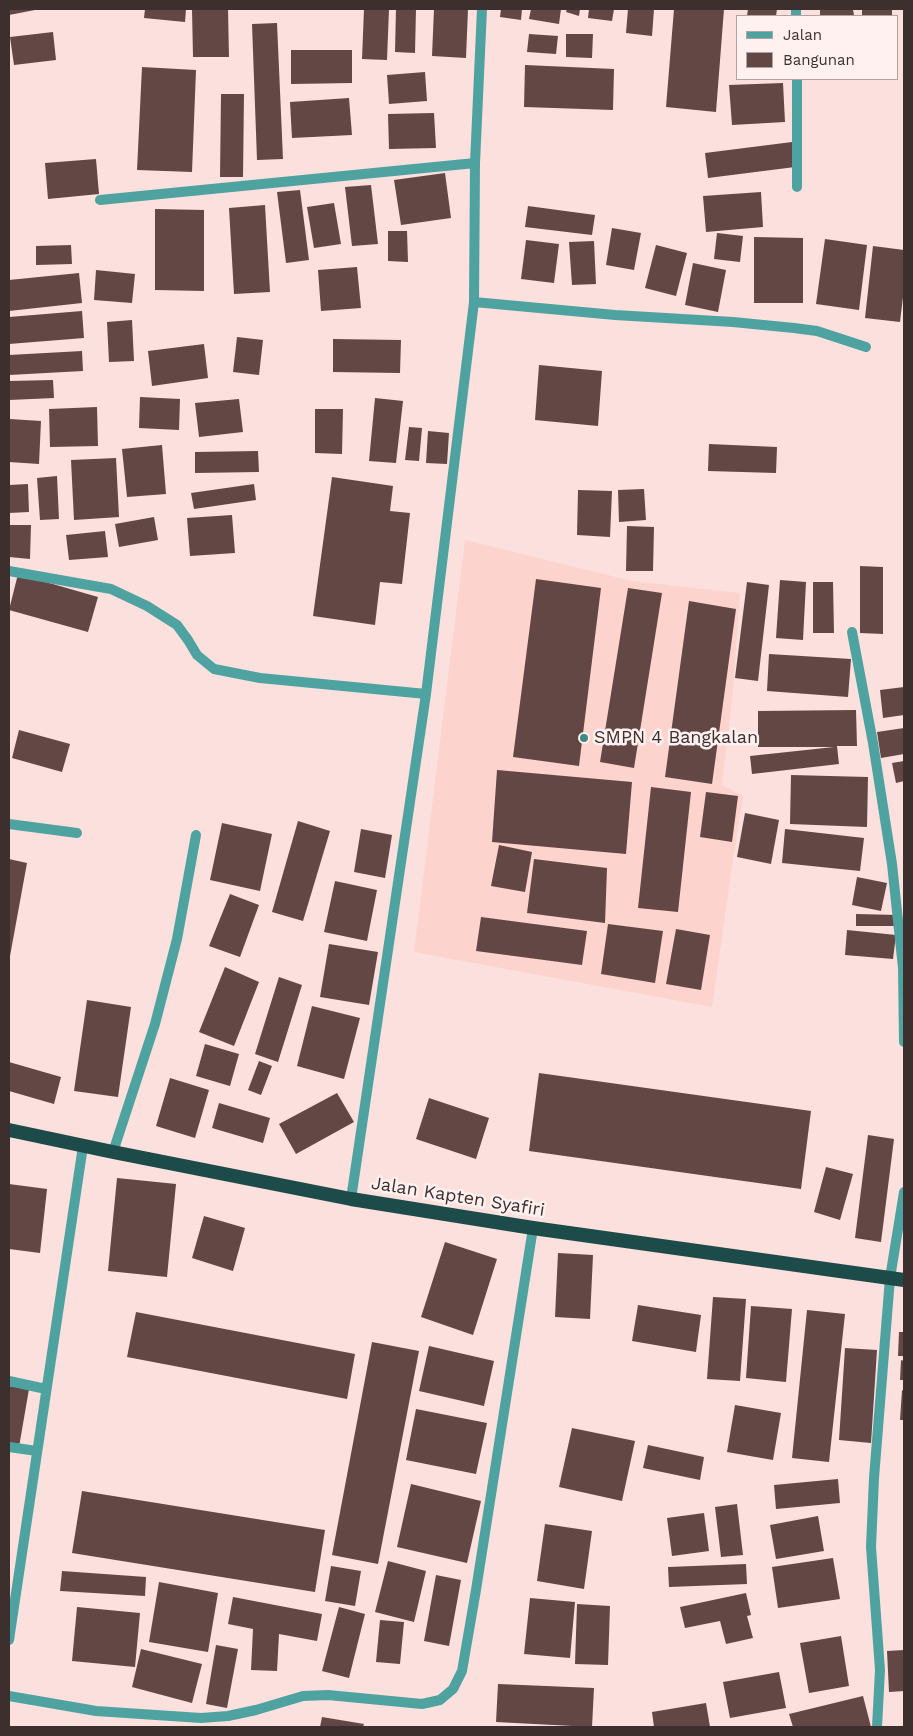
<!DOCTYPE html>
<html>
<head>
<meta charset="utf-8">
<style>
	body { margin:0 }
	#map { position:relative; width:913px; height:1736px; overflow:hidden; background:#fbe0dd; font-family:"Work Sans",sans-serif }
	canvas { display:block }
	.frame { position:absolute; inset:0; border:10px solid #3c2f2d; pointer-events:none }
	.legend { position:absolute; left:736px; top:15px; width:162px; height:65px; box-sizing:border-box; background:#fff1ef; border:1px solid #b1a3a1; margin:0; padding:6px 9px; list-style:none; font-size:15px; color:#3c2f2d }
	.legend li { display:flex; align-items:center; gap:10px; height:25px }
	.legend b { width:25px; border:1px solid #b1a3a1 }
</style>
</head>
<body>
<div id="map">
<canvas width="913" height="1736"></canvas>
<div class="frame"></div>
<ul class="legend">
<li><b style="height:6px;background:#4ea3a1"></b>Jalan</li>
<li><b style="height:14px;background:#624744"></b>Bangunan</li>
</ul>
</div>
<script>
const c = document.querySelector('canvas').getContext('2d');
c.lineJoin = 'round';
function paint(path, color) {
  c.fillStyle = color;
  c.fill(path, 'evenodd');
}
function toPath(rows) {
  const path = new Path2D();
  for (const r of rows) {
    path.moveTo(r[0], r[1]);
    for (let i = 2; i < r.length; i += 2) path.lineTo(r[i], r[i + 1]);
  }
  return path;
}
function strokePath(path, color, width, dash) {
  c.strokeStyle = color;
  c.lineWidth = width;
  c.lineCap = dash ? 'butt' : 'round';
  c.setLineDash(dash || []);
  c.stroke(path);
}
function drawText(font, color, halo, rows, align = 'center') {
  c.font = font + ' "Work Sans",sans-serif';
  c.lineWidth = 5;
  c.setLineDash([]);
  c.textBaseline = 'middle';
  c.strokeStyle = halo;
  c.fillStyle = color;
  for (const [text, x, y, turn = 0] of rows) {
    c.save();
    c.translate(x, y);
    c.rotate((+turn || 0) * Math.PI / 180);
    c.textAlign = isNaN(turn) ? turn : align;
    if (halo) c.strokeText(text, 0, 0);
    c.fillText(text, 0, 0);
    c.restore();
  }
}
paint(toPath([
	[465,540,632,581,740,593,733,690,722,785,743,796,734,852,712,1007,414,952]
]), '#fdd3ce');
paint(toPath([
	[9,9,35,9,35,10,9,15],
	[145,9,186,9,185,22,144,18],
	[192,9,228,9,229,57,193,57],
	[364,9,389,9,387,60,362,59],
	[396,9,416,9,415,53,395,52],
	[434,9,468,9,466,58,432,56],
	[501,9,522,9,521,20,500,17],
	[531,9,561,9,559,24,529,19],
	[567,9,580,9,579,16,566,12],
	[589,9,614,9,612,21,588,18],
	[628,9,654,9,652,36,626,33],
	[674,9,724,9,716,112,666,107],
	[748,9,777,9,776,16,747,16],
	[820,9,853,9,854,16,820,16],
	[862,9,892,9,892,16,862,16],
	[277,23,283,159,257,160,252,24],
	[53,32,56,60,14,65,10,37],
	[529,34,558,36,556,54,527,52],
	[566,34,593,34,592,58,566,57],
	[291,50,352,50,352,83,291,84],
	[525,65,614,69,613,110,524,107],
	[142,67,196,70,192,172,137,170],
	[425,72,427,101,389,104,387,75],
	[783,83,785,122,732,125,729,85],
	[221,94,244,94,243,177,220,177],
	[349,98,352,135,292,138,290,102],
	[434,113,436,148,389,149,388,114],
	[792,142,795,167,708,178,705,153],
	[96,159,99,194,48,199,45,163],
	[445,173,451,218,401,225,394,180],
	[371,185,378,244,352,246,345,187],
	[300,190,309,260,286,263,277,192],
	[761,192,763,227,706,232,703,196],
	[334,203,341,244,314,248,307,207],
	[265,205,270,292,234,294,229,208],
	[528,206,595,215,592,235,525,227],
	[155,209,204,210,204,291,155,290],
	[612,228,641,233,634,270,606,265],
	[388,231,407,231,408,262,388,261],
	[717,233,743,236,740,262,714,259],
	[754,237,803,238,803,303,754,303],
	[825,239,867,245,859,310,816,304],
	[526,240,559,244,554,283,521,279],
	[594,241,596,284,572,285,569,242],
	[71,245,72,264,36,265,36,246],
	[656,245,687,253,676,296,645,288],
	[873,246,904,250,904,289,900,322,865,318],
	[693,263,726,270,718,312,685,305],
	[357,267,361,308,321,311,318,270],
	[96,270,135,274,132,303,94,300],
	[79,273,82,303,9,311,9,280],
	[82,311,84,338,9,344,9,317],
	[132,320,134,361,109,362,107,322],
	[237,337,263,340,259,375,233,372],
	[333,339,401,340,400,373,333,372],
	[204,344,208,378,152,386,148,351],
	[82,351,83,371,9,375,9,355],
	[539,365,602,371,598,426,535,420],
	[53,380,54,398,9,400,9,381],
	[140,397,180,399,179,430,139,428],
	[375,398,403,401,396,463,369,461],
	[239,399,243,432,199,437,195,403],
	[97,407,98,446,50,447,49,409],
	[315,409,343,409,342,454,315,453],
	[10,419,41,421,39,464,9,462],
	[409,427,422,428,419,461,405,460],
	[428,431,449,433,447,464,426,463],
	[709,444,777,447,776,473,708,471],
	[162,445,166,494,127,497,122,449],
	[258,451,259,472,195,473,195,452],
	[116,458,119,517,74,520,71,460],
	[57,476,59,519,40,520,37,478],
	[332,477,393,486,390,511,410,513,402,584,380,582,375,625,313,616],
	[28,484,29,512,9,513,9,485],
	[254,484,256,500,194,509,191,493],
	[644,489,646,520,619,522,618,490],
	[578,490,612,491,610,537,577,535],
	[232,515,235,553,190,556,187,518],
	[154,517,158,540,119,547,115,524],
	[9,525,31,525,30,559,9,557],
	[627,526,654,527,653,571,626,571],
	[105,531,108,557,69,560,66,535],
	[860,566,883,567,883,634,860,633],
	[18,574,98,597,88,632,9,610],
	[536,579,601,588,579,766,513,757],
	[780,580,806,582,803,640,776,638],
	[747,582,769,585,758,681,735,678],
	[813,582,833,582,834,633,813,633],
	[628,588,662,593,634,768,600,762],
	[689,601,736,609,712,784,665,777],
	[769,654,851,659,848,697,767,691],
	[904,687,904,715,883,718,880,690],
	[856,710,857,746,837,746,839,764,752,774,750,756,834,747,758,747,758,711],
	[904,728,904,754,881,758,877,732],
	[19,730,70,744,62,772,12,758],
	[904,761,904,781,896,783,892,763],
	[497,770,632,782,626,854,492,842],
	[791,775,868,777,867,827,790,824],
	[651,787,691,792,678,912,638,908],
	[706,792,738,796,732,842,700,837],
	[745,813,779,820,771,864,737,857],
	[298,821,330,831,303,921,272,912],
	[222,823,272,834,260,891,210,880],
	[361,829,392,835,385,878,354,872],
	[785,829,864,838,860,871,782,863],
	[499,845,532,852,525,892,491,886],
	[9,859,27,863,10,956,9,956],
	[534,859,607,868,605,923,527,913],
	[857,877,887,883,881,911,852,905],
	[335,881,377,890,367,941,324,932],
	[230,894,259,905,240,957,209,946],
	[856,914,898,915,897,926,856,926],
	[481,917,587,931,582,965,476,951],
	[608,924,663,931,655,983,601,974],
	[676,929,710,935,701,990,666,984],
	[847,930,896,935,893,959,845,955],
	[329,944,378,952,369,1005,320,997],
	[225,967,259,982,234,1046,199,1032],
	[279,977,302,985,278,1062,255,1054],
	[87,1000,131,1007,118,1097,74,1091],
	[312,1006,360,1018,344,1079,297,1066],
	[205,1044,239,1054,230,1086,196,1076],
	[259,1061,272,1066,261,1095,248,1090],
	[9,1062,61,1077,54,1104,9,1091],
	[539,1073,811,1111,801,1189,529,1151],
	[170,1078,209,1090,195,1138,156,1126],
	[337,1093,354,1122,296,1154,279,1124],
	[429,1098,489,1118,476,1159,416,1139],
	[219,1103,270,1118,263,1143,212,1128],
	[868,1135,894,1139,881,1242,855,1238],
	[826,1167,853,1174,840,1220,814,1212],
	[117,1178,176,1184,167,1277,108,1271],
	[9,1184,47,1189,40,1253,9,1249],
	[204,1216,245,1228,233,1271,192,1258],
	[445,1242,497,1259,473,1335,421,1317],
	[558,1253,593,1255,590,1319,555,1317],
	[713,1297,746,1299,740,1381,707,1379],
	[638,1305,701,1315,696,1352,632,1341],
	[751,1306,792,1309,786,1382,746,1378],
	[807,1310,845,1314,829,1462,792,1458],
	[136,1312,355,1354,347,1399,127,1357],
	[899,1332,904,1332,904,1356,898,1356],
	[372,1342,419,1351,378,1564,332,1555],
	[429,1346,494,1361,484,1406,419,1391],
	[845,1348,877,1350,871,1443,839,1440],
	[901,1360,904,1361,904,1380,900,1380],
	[9,1386,29,1389,19,1447,9,1446],
	[902,1390,904,1391,904,1420,900,1420],
	[735,1405,781,1413,773,1460,727,1452],
	[416,1409,487,1423,476,1474,406,1460],
	[572,1428,635,1441,622,1501,559,1487],
	[648,1445,704,1457,700,1480,643,1468],
	[838,1479,840,1503,776,1509,774,1485],
	[411,1484,481,1501,467,1563,397,1547],
	[82,1491,325,1530,315,1592,72,1553],
	[737,1504,743,1555,721,1557,715,1507],
	[704,1513,709,1551,672,1556,667,1518],
	[818,1516,824,1551,776,1559,770,1525],
	[545,1524,592,1531,584,1589,537,1581],
	[833,1558,840,1599,778,1608,772,1567],
	[388,1561,426,1571,414,1622,375,1612],
	[746,1564,747,1584,669,1587,668,1567],
	[331,1566,361,1571,355,1606,325,1601],
	[62,1571,146,1577,145,1596,60,1591],
	[436,1575,461,1580,449,1646,424,1641],
	[159,1582,218,1593,208,1652,149,1642],
	[746,1593,751,1615,747,1616,753,1638,726,1644,720,1621,685,1628,680,1607],
	[233,1597,322,1614,317,1641,279,1634,277,1671,251,1670,253,1629,228,1624],
	[530,1598,575,1602,570,1658,524,1654],
	[577,1604,610,1606,608,1665,575,1664],
	[77,1607,140,1613,135,1667,72,1661],
	[339,1607,365,1614,349,1678,322,1671],
	[380,1620,404,1622,400,1664,376,1662],
	[841,1636,849,1686,809,1693,800,1643],
	[216,1645,238,1649,227,1708,206,1704],
	[141,1649,202,1664,192,1703,132,1687],
	[904,1650,904,1691,889,1692,887,1651],
	[779,1672,786,1708,730,1718,723,1682],
	[498,1684,594,1688,592,1727,496,1722],
	[863,1696,871,1727,793,1727,789,1714],
	[706,1703,710,1727,654,1727,652,1712],
	[322,1717,364,1724,363,1727,320,1727]
]), '#624744');
strokePath(toPath([
	[796,9,796,16],
	[797,79,797,187],
	[100,200,475,163],
	[474,302,615,315,733,322,794,328,817,331,866,347],
	[9,571,111,589,147,606,177,625,188,640,197,655,214,669,260,678,426,694],
	[852,632,873,743,892,864,903,968,904,1042],
	[9,824,77,833],
	[113,1152,155,1024,177,939,196,835],
	[351,1199,426,694,474,302,475,163,482,9],
	[9,1381,46,1389],
	[9,1447,37,1451],
	[9,1640,83,1146],
	[9,1696,96,1711,201,1718,228,1716,256,1710,303,1696,328,1695,422,1704,440,1700,453,1689,462,1671,476,1590,533,1228],
	[877,1727,880,1670,871,1547,874,1478,890,1278,904,1192]
]), '#4ea3a1', 10);
strokePath(toPath([
	[9,1130,113,1152,351,1199,533,1228,904,1280]
]), '#1d4b4a', 14);
for (const [x, y, r, color] of [
	[584,738,5,"#418987"]
]) {
  const dot = new Path2D();
  dot.arc(x, y, r, 0, 2 * Math.PI);
  c.fillStyle = color;
  c.fill(dot);
  strokePath(dot, '#fff1ef', 2);
}
drawText('18px', '#3c2f2d', '#fff1ef', [
	["SMPN 4 Bangkalan",594,738]
], 'left');
drawText('18px', '#3c2f2d', '#fff1ef', [
	["Jalan Kapten Syafiri",458,1197,9]
]);
</script>
</body>
</html>
